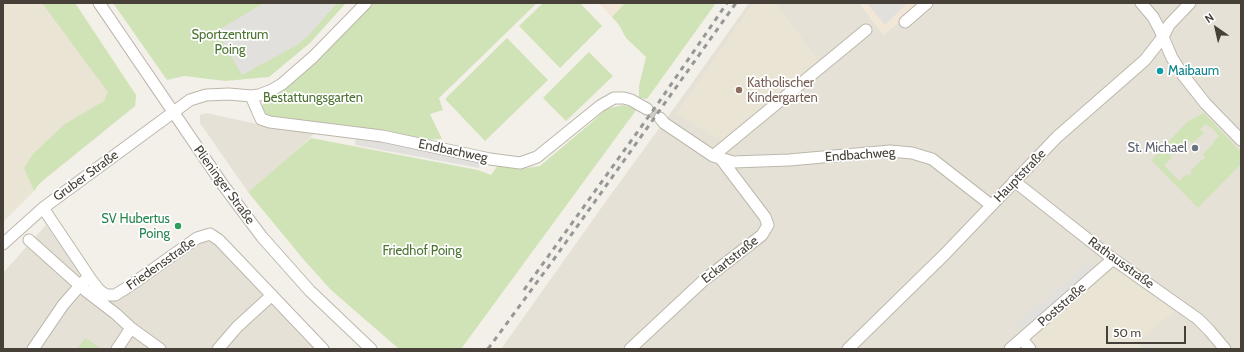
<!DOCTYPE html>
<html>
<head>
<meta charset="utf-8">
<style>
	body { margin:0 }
	#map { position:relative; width:1244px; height:352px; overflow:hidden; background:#f3f0e9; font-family:Cabin,sans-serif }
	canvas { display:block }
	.frame { position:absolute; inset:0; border:4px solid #464038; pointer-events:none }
	.north { position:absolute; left:1196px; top:8px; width:40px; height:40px; -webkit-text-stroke:3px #fff; paint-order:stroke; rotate:326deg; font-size:11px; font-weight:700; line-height:16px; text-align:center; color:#464038 }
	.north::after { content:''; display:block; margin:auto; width:14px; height:18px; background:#464038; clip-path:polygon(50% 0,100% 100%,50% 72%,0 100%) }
	.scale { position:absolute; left:1106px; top:326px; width:80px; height:18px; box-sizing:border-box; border:2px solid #464038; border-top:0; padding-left:5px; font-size:12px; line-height:14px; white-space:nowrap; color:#464038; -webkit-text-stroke:3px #fff; paint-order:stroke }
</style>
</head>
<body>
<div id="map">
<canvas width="1244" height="352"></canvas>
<div class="frame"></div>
<div class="north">N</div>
<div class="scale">50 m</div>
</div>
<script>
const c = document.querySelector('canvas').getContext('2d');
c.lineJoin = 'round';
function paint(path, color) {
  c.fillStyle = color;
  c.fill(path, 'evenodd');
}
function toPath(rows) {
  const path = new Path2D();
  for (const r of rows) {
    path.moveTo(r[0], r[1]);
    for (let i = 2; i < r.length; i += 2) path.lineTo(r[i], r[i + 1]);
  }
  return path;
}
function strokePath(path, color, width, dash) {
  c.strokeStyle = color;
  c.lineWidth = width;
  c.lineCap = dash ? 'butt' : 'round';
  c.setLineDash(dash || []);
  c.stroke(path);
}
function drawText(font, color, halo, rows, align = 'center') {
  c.font = font + ' Cabin,sans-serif';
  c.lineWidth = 3.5;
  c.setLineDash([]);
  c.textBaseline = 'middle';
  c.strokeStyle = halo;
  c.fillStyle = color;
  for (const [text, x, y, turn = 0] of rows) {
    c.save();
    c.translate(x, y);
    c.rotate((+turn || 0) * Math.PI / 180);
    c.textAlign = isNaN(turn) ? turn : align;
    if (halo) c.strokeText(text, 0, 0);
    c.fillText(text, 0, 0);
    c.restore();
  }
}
paint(toPath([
	[749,3,859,3,884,35,920,3,1241,3,1241,349,501,349,609,197,685,93],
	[206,113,262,125,315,133,285,161,248,192,200,123,200,115],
	[46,225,90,288,104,299,199,242,211,242,222,249,315,349,3,349,3,273]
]), '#e6e1d7');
paint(toPath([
	[599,3,625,3,612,17],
	[859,3,920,3,884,35]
]), '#f2e6d6');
paint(toPath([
	[3,3,75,3,136,95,135,106,39,184,34,191,3,222],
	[753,3,776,3,819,61,817,67,721,141,676,114],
	[1114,268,1175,311,1138,341,1145,349,1039,349,1031,339]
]), '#eae4d4');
paint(toPath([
	[42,3,75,3,136,95,135,106,47,177,39,184,34,191,24,168,33,154,65,124,104,101,108,92],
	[113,3,346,3,310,43,269,77,225,81,184,76,167,80],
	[373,3,537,3,439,98,443,110,430,114,442,139,424,140,274,119,266,114,262,106,265,101,285,89,325,52],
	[543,3,580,3,602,26,560,68,519,26],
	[625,3,716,3,647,99,639,98,639,86,646,57,626,38,619,25,612,17],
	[507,38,548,80,485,141,445,99],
	[589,52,613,76,566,121,543,98],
	[623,105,637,109,461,349,399,349,331,290,304,260,248,192,311,138,478,170,491,175,498,165,519,169,540,166,591,123,606,109],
	[1204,113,1241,152,1241,164,1198,208,1151,160,1188,121],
	[1206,124,1211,128,1212,128,1219,136,1213,142,1214,143,1203,154,1205,157,1190,171,1192,173,1189,176,1187,174,1179,181,1164,165,1172,158,1170,156,1173,153,1175,155,1190,141,1192,143,1204,133,1200,129],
	[85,338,100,348,77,349]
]), '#d0e3b6');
paint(toPath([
	[264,3,337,3,309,35,297,45,242,75,217,31],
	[867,3,903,3,905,5,885,25],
	[356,137,481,159,479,168,355,145],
	[1090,262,1095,268,1022,330,1017,324]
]), '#e2e0dd');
strokePath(toPath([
	[647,109,660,118]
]), '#d0cdc6', 11, [11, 5.5]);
const minor = toPath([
	[99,3,223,185,262,237,310,291,371,349],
	[1141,3,1153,17,1160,30,1172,58,1183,75,1205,103,1241,140],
	[905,22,927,3],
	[251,96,261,119,270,122,382,136,490,159,520,163,537,157,600,106,614,98,624,98,631,100,647,109],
	[660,118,664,123,713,156,733,162,789,160,890,151,912,153,932,159,991,205],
	[713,156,866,30],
	[1014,181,1113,259,1198,319,1209,330,1225,349],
	[43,208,92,281,99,290,106,295,115,295,128,287,197,238,210,234,219,240,323,349],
	[29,240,86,291,116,314,131,328],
	[3,244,43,208,190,100,206,95,229,94,251,96,259,95,272,90,282,84,313,57,366,3],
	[1022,339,1030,349],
	[33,349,63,305,84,281],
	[117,349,131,328,160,349],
	[218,349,237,327,272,295],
	[630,349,704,280,762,235,768,225,765,217,721,159],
	[848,349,945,254,1057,137,1145,60,1163,37,1169,25,1190,3],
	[1010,349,1113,259]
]);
strokePath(minor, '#bdb7ac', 13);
strokePath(minor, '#fff', 11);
strokePath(toPath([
	[524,290,659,102,727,3],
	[488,349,554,259,736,3]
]), '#979797', 3, [5, 5]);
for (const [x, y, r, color] of [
	[1160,71,4,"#0f9aa8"],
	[739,90,4,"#8d6e63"],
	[1195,148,4,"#6b7280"],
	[178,226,4,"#2e9e5b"]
]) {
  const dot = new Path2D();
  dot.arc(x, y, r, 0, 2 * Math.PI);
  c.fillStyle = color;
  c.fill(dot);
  strokePath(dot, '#fff', 1.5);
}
drawText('13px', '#4b7230', '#fff', [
	["Sportzentrum",230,35],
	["Poing",230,50],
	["Bestattungsgarten",313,98],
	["Friedhof Poing",422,251]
]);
drawText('13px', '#0d838f', '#fff', [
	["Maibaum",1168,71]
], 'left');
drawText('13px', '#785e54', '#fff', [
	["Katholischer",747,83],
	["Kindergarten",747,98]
], 'left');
drawText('13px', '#5b616d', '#fff', [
	["St. Michael",1187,148]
], 'right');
drawText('13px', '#464038', '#fff', [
	["Endbachweg",453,151,12],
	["Endbachweg",860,155,-4],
	["Gruber Straße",86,176,-36],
	["Hauptstraße",1020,176,-46],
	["Plieninger Straße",224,185,54],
	["Eckartstraße",730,260,-38],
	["Rathausstraße",1121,263,36],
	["Friedensstraße",161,264,-35],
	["Poststraße",1062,305,-41]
]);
drawText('13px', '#27864d', '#fff', [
	["SV Hubertus",170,219],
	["Poing",170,234]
], 'right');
</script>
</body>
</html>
